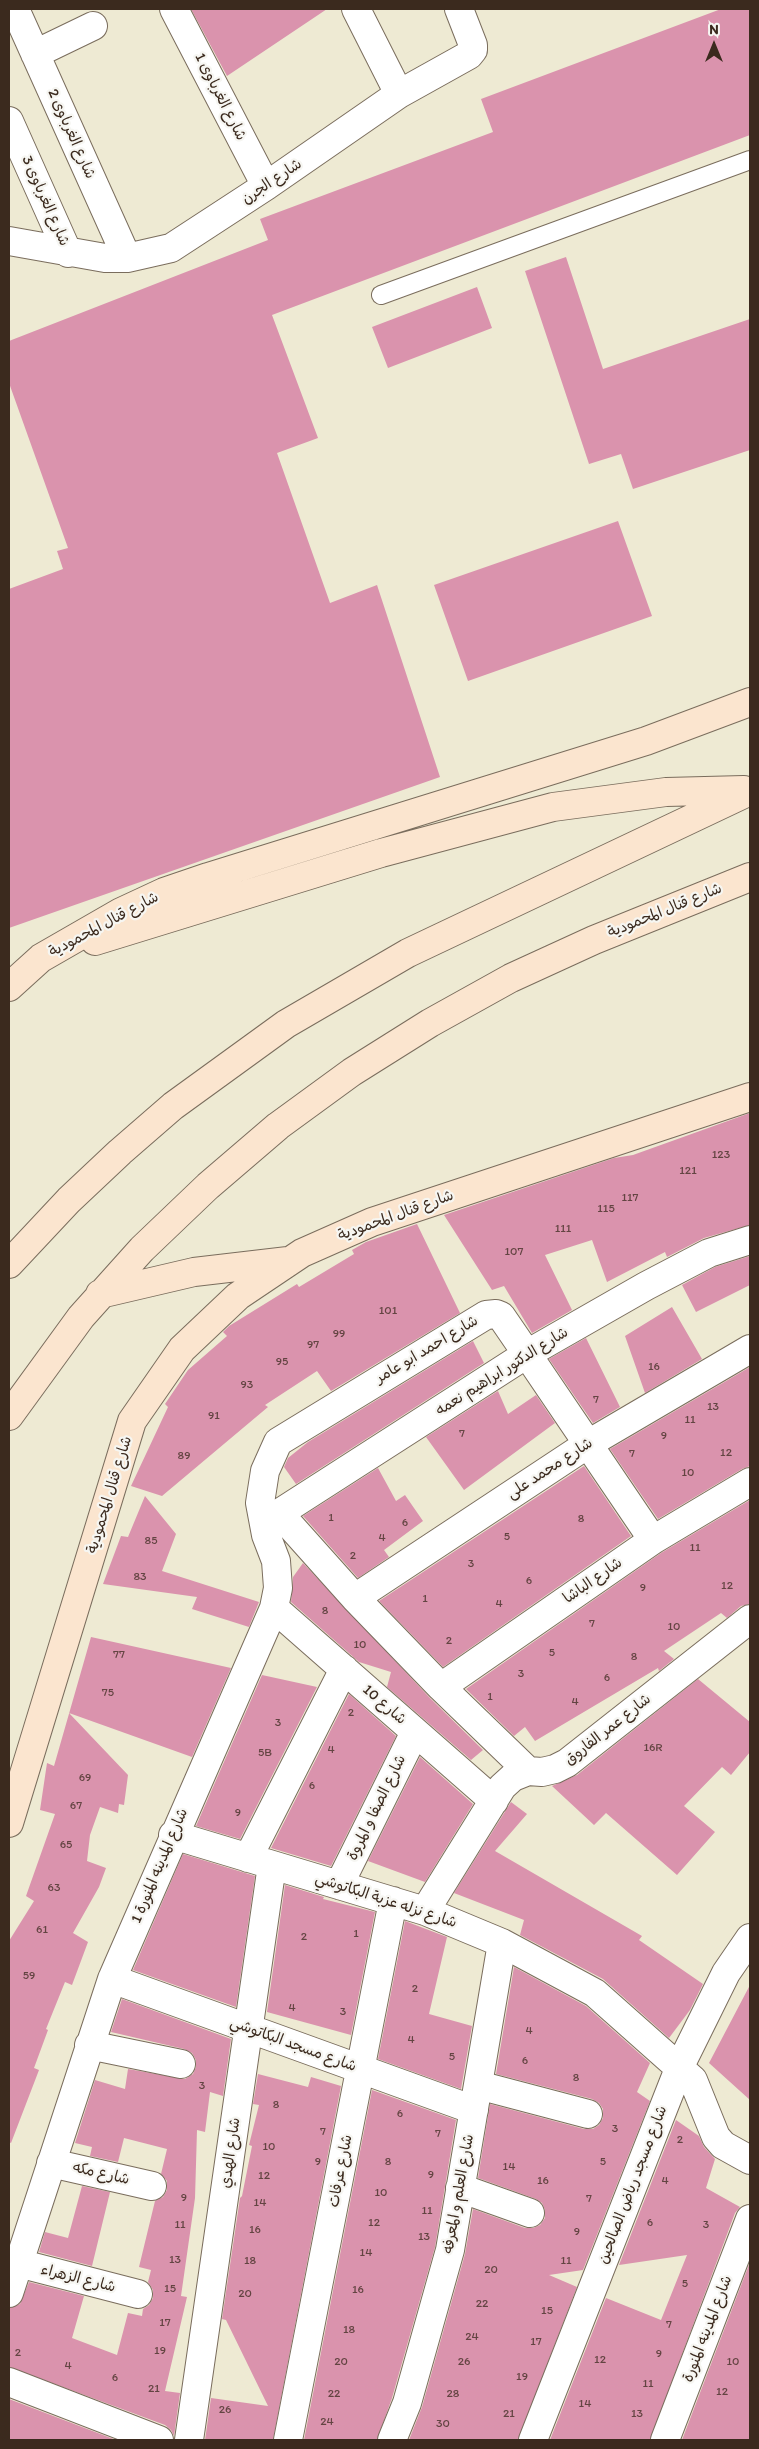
<!DOCTYPE html>
<html>
<head>
<meta charset="utf-8">
<style>
	body { margin:0 }
	#map { position:relative; width:759px; height:2449px; overflow:hidden; background:#eeead3; font-family:Itim,sans-serif }
	canvas { display:block }
	.frame { position:absolute; inset:0; border:10px solid #3b2a1e; pointer-events:none }
	.north { position:absolute; left:689px; top:20px; width:50px; height:50px; -webkit-text-stroke:4px #f6f6f2; paint-order:stroke; rotate:0deg; font-size:14px; font-weight:700; line-height:20px; text-align:center; color:#3b2a1e }
	.north::after { content:''; display:block; margin:auto; width:18px; height:22px; background:#3b2a1e; clip-path:polygon(50% 0,100% 100%,50% 72%,0 100%) }
</style>
</head>
<body>
<div id="map">
<canvas width="759" height="2449"></canvas>
<div class="frame"></div>
<div class="north">N</div>
</div>
<script>
const c = document.querySelector('canvas').getContext('2d');
c.lineJoin = 'round';
function paint(path, color) {
  c.fillStyle = color;
  c.fill(path, 'evenodd');
}
function toPath(rows) {
  const path = new Path2D();
  for (const r of rows) {
    path.moveTo(r[0], r[1]);
    for (let i = 2; i < r.length; i += 2) path.lineTo(r[i], r[i + 1]);
  }
  return path;
}
function strokePath(path, color, width, dash) {
  c.strokeStyle = color;
  c.lineWidth = width;
  c.lineCap = dash ? 'butt' : 'round';
  c.setLineDash(dash || []);
  c.stroke(path);
}
function drawText(font, color, halo, rows, align = 'center') {
  c.font = font + ' Itim,"Playpen Sans Arabic",sans-serif';
  c.lineWidth = 4.5;
  c.setLineDash([]);
  c.textBaseline = 'middle';
  c.strokeStyle = halo;
  c.fillStyle = color;
  for (const [text, x, y, turn = 0] of rows) {
    c.save();
    c.translate(x, y);
    c.rotate((+turn || 0) * Math.PI / 180);
    c.textAlign = isNaN(turn) ? turn : align;
    if (halo) c.strokeText(text, 0, 0);
    c.fillText(text, 0, 0);
    c.restore();
  }
}
paint(toPath([
	[191,9,327,9,227,76],
	[721,9,750,9,750,135,272,315,318,438,277,453,330,603,377,585,440,777,9,928,9,589,63,569,57,551,68,548,9,383,9,341,268,240,260,219,493,132,481,99],
	[566,257,603,369,750,319,750,450,633,489,621,454,589,464,525,271],
	[477,287,492,328,388,368,372,327],
	[618,521,652,616,468,681,434,585],
	[750,1113,750,1225,704,1238,667,1257,665,1252,607,1282,592,1240,545,1255,572,1310,532,1333,504,1286,492,1290,444,1215,614,1158,633,1155],
	[417,1224,460,1313,331,1391,317,1371,265,1405,268,1407,162,1496,131,1486,168,1407,165,1404,188,1370,227,1336,223,1332,229,1326,297,1284,299,1287,354,1254,352,1250,366,1242],
	[750,1256,750,1285,696,1312,682,1285,715,1267],
	[672,1307,702,1359,645,1393,625,1336],
	[586,1338,620,1407,593,1423,549,1359],
	[473,1341,484,1363,296,1484,284,1467,288,1458,308,1442],
	[750,1367,750,1466,742,1469,658,1519,610,1449],
	[498,1391,508,1414,536,1395,555,1423,464,1490,426,1437],
	[584,1466,631,1536,443,1667,379,1601],
	[378,1468,396,1501,405,1495,423,1521,384,1550,389,1557,358,1578,303,1516],
	[145,1496,176,1534,162,1571,259,1602,249,1627,192,1609,197,1597,103,1584,121,1536,128,1537],
	[750,1500,750,1604,741,1606,727,1618,721,1613,664,1651,674,1659,659,1671,658,1668,535,1741,525,1727,514,1736,466,1689,661,1553],
	[303,1563,430,1698,483,1750,471,1760,387,1687,391,1672,359,1662,291,1602,293,1577],
	[91,1637,231,1668,192,1757,69,1713,128,1775,124,1805,119,1804,118,1813,100,1807,90,1835,87,1861,106,1868,99,1887,73,1933,88,1942,72,1985,65,1982,46,2029,48,2030,34,2068,39,2070,11,2143,9,2142,9,1941,34,1901,26,1896,55,1814,40,1810,47,1763,54,1766],
	[262,1675,317,1687,240,1839,196,1826],
	[698,1679,750,1722,750,1752,731,1775,722,1767,684,1806,715,1832,677,1875,606,1813,594,1825,552,1786,577,1775],
	[349,1694,396,1736,331,1866,271,1848],
	[420,1757,473,1804,425,1882,368,1861],
	[511,1802,527,1814,495,1851,642,1936,639,1940,703,1984,690,2010,669,2038,603,1979,520,1935,524,1920,454,1893],
	[183,1854,255,1876,236,2007,133,1970],
	[285,1885,324,1897,323,1899,375,1912,351,2035,267,2012],
	[405,1921,447,1937,429,2014,472,2026,461,2089,378,2059],
	[514,1967,586,2006,650,2063,637,2092,650,2101,583,2270,549,2275,577,2287,518,2440,409,2440,422,2407,465,2254,473,2209,525,2228,533,2228,540,2225,545,2218,545,2210,542,2203,536,2199,478,2178,490,2104,584,2129,593,2129,599,2125,603,2118,603,2109,599,2103,592,2099,496,2074],
	[750,1985,750,2100,709,2063],
	[122,1999,231,2039,223,2096,210,2092,205,2132,197,2130,195,2198,181,2296,187,2297,165,2391,180,2393,174,2436,171,2430,165,2425,9,2367,9,2308,20,2304,29,2282,84,2296,72,2338,117,2355,128,2313,142,2316,143,2309,149,2305,153,2298,153,2290,148,2282,151,2270,139,2267,155,2201,163,2197,167,2190,167,2181,161,2174,167,2149,124,2138,118,2162,90,2156,92,2147,75,2143,95,2080,125,2089,128,2069,185,2079,193,2074,196,2067,196,2060,192,2053,184,2049,111,2032],
	[258,2074,308,2087,311,2077,341,2086,273,2440,205,2440,211,2398,268,2406,226,2320,222,2319,240,2198,242,2196,252,2146,249,2145,259,2105,253,2104],
	[372,2090,456,2120,435,2247,392,2398,377,2440,304,2440],
	[676,2120,699,2136,704,2147,715,2159,706,2188,740,2207,735,2213,650,2440,550,2440,606,2298,661,2320,687,2255,619,2265],
	[82,2186,110,2192,92,2266,39,2252,45,2232,68,2238],
	[750,2262,750,2440,682,2440],
	[9,2399,116,2440,9,2440]
]), '#da93ad');
const lane = toPath([
	[381,295,750,160]
]);
const street = toPath([
	[15,9,127,258],
	[174,9,266,186],
	[356,9,399,94],
	[35,54,93,26],
	[9,121,68,253],
	[9,241,105,258,127,258,171,248,266,186,399,94,469,55,473,50,473,45,459,9],
	[279,1513,355,1598,441,1687,528,1771],
	[264,1523,527,1354,646,1286,709,1253,750,1240],
	[355,1598,588,1444,750,1349],
	[274,1608,494,1801],
	[441,1687,653,1540,750,1482],
	[173,1835,425,1911,502,1943,595,1993,693,2080,716,2137,723,2145,750,2160],
	[248,1858,344,1669],
	[339,1885,415,1732],
	[425,1911,502,1787,513,1777,528,1771,542,1772,555,1769,567,1763,750,1619],
	[112,1979,474,2110],
	[89,2045,181,2064],
	[478,2085,588,2114],
	[51,2163,152,2186],
	[460,2188,530,2213],
	[18,2263,138,2294],
	[9,2293,112,1979,274,1608,278,1588,276,1561,266,1535,260,1503,265,1471,278,1442,486,1315,496,1314,501,1316,527,1354,653,1540],
	[9,2382,159,2440],
	[189,2440,272,1865],
	[288,2440,393,1901],
	[392,2440,407,2403,450,2250,502,1943],
	[533,2440,680,2066,726,1973,750,1938],
	[665,2440,750,2219]
]);
const secondary = toPath([
	[95,941,381,853,553,807,666,792,744,790],
	[9,987,41,958,121,912,164,892,208,877,646,741,750,702],
	[9,1264,69,1200,120,1152,173,1106,286,1024,408,953,750,791],
	[100,1294,194,1272,288,1261],
	[9,1416,81,1317,142,1249,208,1186,278,1126,352,1072,430,1023,511,978,594,940,750,877],
	[9,1823,132,1421,182,1349,238,1296,302,1253,372,1222,750,1097]
]);
strokePath(lane, '#7a6d5d', 20);
strokePath(street, '#7a6d5d', 30);
strokePath(secondary, '#7a6d5d', 30);
strokePath(lane, '#fff', 18);
strokePath(street, '#fff', 28);
strokePath(secondary, '#fbe5cf', 28);
drawText('12px', '#634442', null, [
	["123",721,1155],
	["121",688,1171],
	["117",630,1198],
	["115",606,1209],
	["111",563,1229],
	["107",514,1252],
	["101",388,1311],
	["99",339,1334],
	["97",313,1345],
	["95",282,1362],
	["16",654,1367],
	["93",247,1385],
	["7",596,1400],
	["13",713,1407],
	["91",214,1416],
	["11",690,1420],
	["7",462,1434],
	["9",664,1436],
	["12",726,1453],
	["7",632,1454],
	["89",184,1456],
	["10",688,1473],
	["1",331,1518],
	["8",581,1519],
	["6",405,1523],
	["5",507,1537],
	["4",382,1538],
	["85",151,1541],
	["11",695,1548],
	["2",353,1556],
	["3",471,1564],
	["83",140,1577],
	["6",529,1581],
	["12",727,1586],
	["9",643,1588],
	["1",425,1599],
	["4",499,1604],
	["8",325,1611],
	["7",592,1624],
	["10",674,1627],
	["2",449,1641],
	["10",360,1645],
	["5",552,1653],
	["77",119,1655],
	["8",634,1657],
	["3",521,1674],
	["6",607,1678],
	["75",108,1693],
	["1",490,1697],
	["4",575,1702],
	["2",351,1713],
	["3",278,1723],
	["16R",653,1748],
	["4",331,1750],
	["5B",265,1753],
	["69",85,1778],
	["6",312,1786],
	["67",76,1806],
	["9",238,1813],
	["65",66,1845],
	["63",54,1888],
	["61",42,1930],
	["1",356,1934],
	["2",304,1937],
	["59",29,1976],
	["2",415,1989],
	["4",292,2008],
	["3",343,2012],
	["4",529,2031],
	["4",411,2040],
	["5",452,2057],
	["6",525,2061],
	["8",576,2078],
	["3",202,2086],
	["8",276,2105],
	["6",400,2114],
	["3",615,2129],
	["7",323,2132],
	["7",438,2134],
	["2",680,2140],
	["10",269,2147],
	["9",318,2162],
	["8",388,2162],
	["5",603,2162],
	["14",509,2167],
	["9",431,2175],
	["12",264,2176],
	["16",543,2181],
	["4",665,2181],
	["10",381,2193],
	["9",184,2198],
	["7",589,2199],
	["14",260,2203],
	["11",427,2211],
	["12",374,2223],
	["6",650,2223],
	["11",180,2225],
	["3",706,2225],
	["16",255,2230],
	["9",577,2232],
	["13",424,2237],
	["14",366,2253],
	["13",175,2260],
	["18",250,2261],
	["11",566,2261],
	["20",491,2270],
	["5",685,2284],
	["15",170,2289],
	["16",358,2290],
	["20",245,2294],
	["22",482,2304],
	["15",547,2311],
	["17",165,2323],
	["7",669,2325],
	["18",349,2330],
	["24",472,2337],
	["17",536,2342],
	["19",160,2351],
	["2",18,2353],
	["9",659,2354],
	["12",600,2360],
	["20",341,2362],
	["26",464,2362],
	["10",733,2362],
	["4",68,2366],
	["19",522,2377],
	["6",115,2378],
	["11",648,2384],
	["21",154,2389],
	["12",722,2392],
	["22",334,2394],
	["28",453,2394],
	["14",585,2404],
	["26",225,2410],
	["21",509,2414],
	["13",637,2414],
	["24",327,2422],
	["30",443,2424]
]);
drawText('15px', '#3b2a1e', '#f6f6f2', [
	["شارع الغرباوى 1",220,97,63],
	["شارع الغرباوى 2",71,134,66],
	["شارع الجرن",272,182,-34],
	["شارع الغرباوى 3",45,201,66],
	["شارع قنال المحمودية",665,911,-22],
	["شارع قنال المحمودية",104,925,-28],
	["شارع قنال المحمودية",396,1216,-20],
	["شارع احمد ابو عامر",427,1350,-31],
	["شارع الدكتور ابراهيم نعمه",502,1372,-32],
	["شارع محمد على",550,1469,-33],
	["شارع قنال المحمودية",110,1495,-73],
	["شارع الباشا",593,1581,-35],
	["شارع 10",384,1705,41],
	["شارع عمر الفاروق",608,1730,-38],
	["شارع الصفا و المروة",377,1808,-64],
	["شارع المدينه المنورة 1",160,1866,-67],
	["شارع نزله عزبة البكاتوشي",386,1901,18],
	["شارع مسجد البكاتوشي",293,2045,20],
	["شارع الهدي",231,2153,-82],
	["شارع عرفات",341,2171,-79],
	["شارع مكه",101,2174,13],
	["شارع مسجد رياض الصالحين",633,2185,-69],
	["شارع العلم و المعرفه",459,2194,-80],
	["شارع الزهراء",78,2279,14],
	["شارع المدينه المنورة",708,2329,-69]
]);
</script>
</body>
</html>
